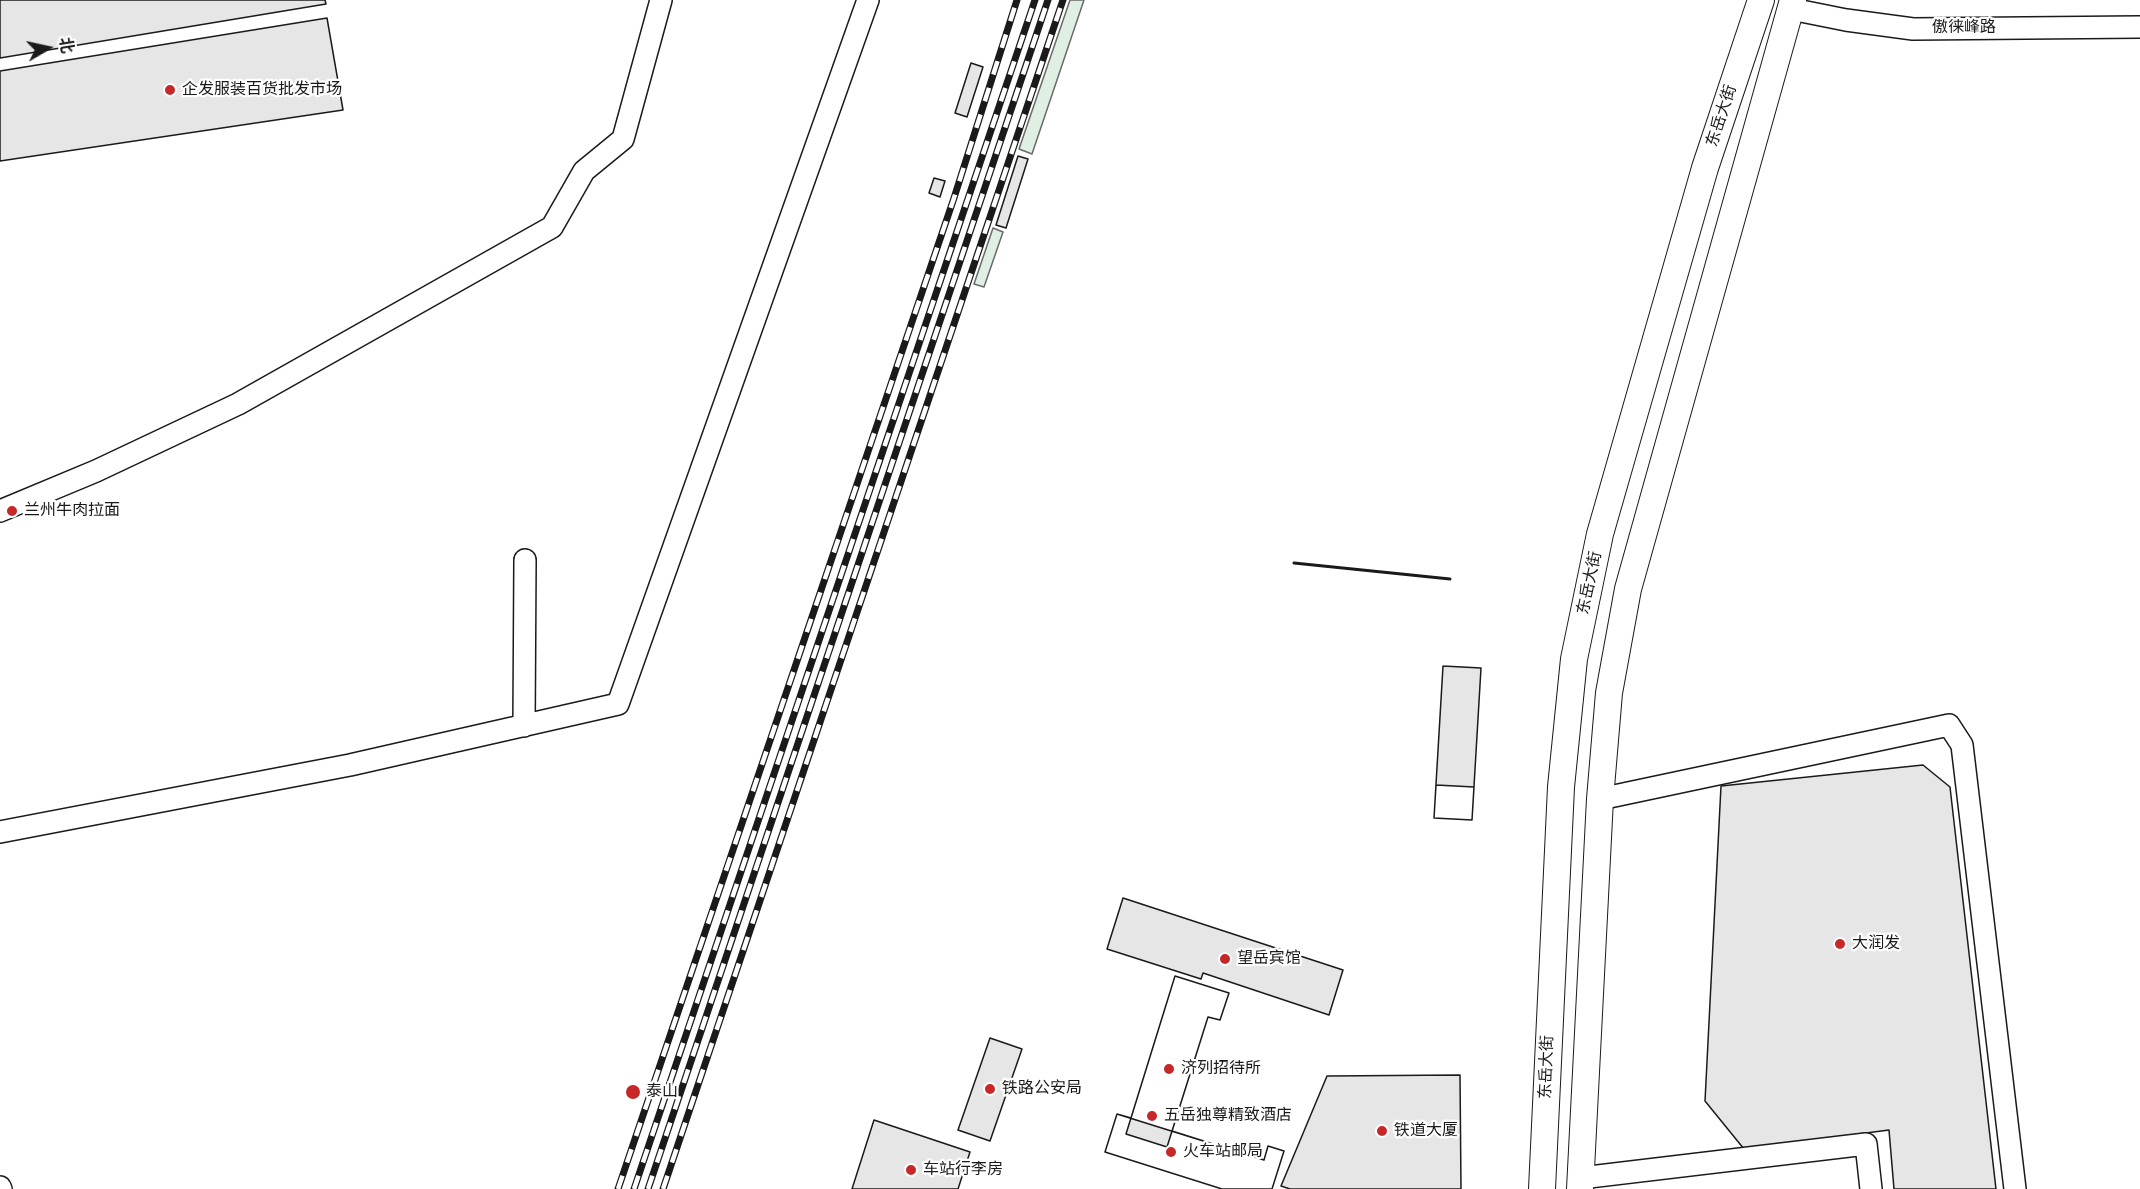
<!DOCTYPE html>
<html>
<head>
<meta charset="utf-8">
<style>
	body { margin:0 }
	#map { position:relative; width:2140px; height:1189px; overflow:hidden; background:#fff; font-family:"Varela Round","Noto Sans SC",sans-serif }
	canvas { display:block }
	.north { position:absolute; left:18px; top:18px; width:60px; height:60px; -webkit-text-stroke:4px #fff; paint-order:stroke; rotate:81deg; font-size:16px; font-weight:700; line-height:24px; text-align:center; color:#1a1a1a }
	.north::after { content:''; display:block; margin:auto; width:21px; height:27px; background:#1a1a1a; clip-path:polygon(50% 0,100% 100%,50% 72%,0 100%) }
</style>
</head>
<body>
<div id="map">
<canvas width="2140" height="1189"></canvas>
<div class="north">北</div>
</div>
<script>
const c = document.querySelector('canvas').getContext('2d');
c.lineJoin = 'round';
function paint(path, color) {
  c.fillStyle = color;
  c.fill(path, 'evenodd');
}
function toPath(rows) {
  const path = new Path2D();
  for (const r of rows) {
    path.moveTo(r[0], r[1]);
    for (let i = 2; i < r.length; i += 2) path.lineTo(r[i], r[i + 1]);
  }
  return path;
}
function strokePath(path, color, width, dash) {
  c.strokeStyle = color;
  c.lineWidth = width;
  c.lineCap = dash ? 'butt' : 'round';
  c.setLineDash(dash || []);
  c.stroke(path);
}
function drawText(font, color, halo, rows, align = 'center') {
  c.font = font + ' "Varela Round","Noto Sans SC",sans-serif';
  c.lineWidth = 4.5;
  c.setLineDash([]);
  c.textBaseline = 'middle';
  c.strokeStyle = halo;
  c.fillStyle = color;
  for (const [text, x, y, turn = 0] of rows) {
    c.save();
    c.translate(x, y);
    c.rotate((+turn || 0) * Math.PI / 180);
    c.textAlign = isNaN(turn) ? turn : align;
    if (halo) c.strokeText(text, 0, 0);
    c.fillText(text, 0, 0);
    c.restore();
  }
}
const green = toPath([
	[1070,0,1084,0,1032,154,1019,149,1070,0],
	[993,228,1003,232,984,287,974,284,993,228]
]);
paint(green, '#e0efe3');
strokePath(green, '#6a6a6a', 1.5);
const building = toPath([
	[0,0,325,0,326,4,0,58,0,0],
	[327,18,343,110,0,161,0,71,327,18],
	[971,63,983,67,967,117,955,113,971,63],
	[1018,156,1028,159,1006,228,996,225,1018,156],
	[934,178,945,181,940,197,929,193,934,178],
	[1443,666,1481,668,1472,820,1434,818,1443,666],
	[1923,765,1950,787,1996,1189,1894,1189,1889,1130,1744,1149,1705,1101,1721,786,1923,765],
	[1436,785,1474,787,1472,820,1434,818,1436,785],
	[1123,898,1343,970,1329,1015,1203,973,1201,979,1107,949,1123,898],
	[1175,976,1229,993,1220,1020,1208,1017,1167,1147,1126,1134,1175,976],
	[1175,976,1229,993,1220,1020,1208,1017,1172,1131,1264,1160,1268,1146,1284,1151,1272,1189,1222,1189,1105,1152,1117,1114,1131,1118,1175,976],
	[990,1038,1022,1049,990,1141,958,1130,990,1038],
	[1460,1075,1461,1189,1290,1189,1281,1186,1327,1076,1460,1075],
	[1117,1114,1264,1160,1268,1146,1284,1151,1272,1189,1222,1189,1105,1152,1117,1114],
	[874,1120,970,1152,958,1189,852,1189,874,1120]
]);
paint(building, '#e6e6e6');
strokePath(building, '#1a1a1a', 1.5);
const minor = toPath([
	[1791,9,1846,20,1913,29,2140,27],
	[0,511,96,471,238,404,552,227,584,171,623,139,661,0],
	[524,726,525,560],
	[1600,799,1949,725,1962,745,2015,1189],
	[0,832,350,765,618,704,868,0],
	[1581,1178,1866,1144,1871,1189],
	[0,1187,1,1189]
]);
const major = toPath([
	[1542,1189,1561,787,1574,659,1600,534,1705,168,1761,0],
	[1580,1189,1600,799,1609,693,1628,589,1793,0]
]);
strokePath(minor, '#1a1a1a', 24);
strokePath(major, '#1a1a1a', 28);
strokePath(minor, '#fff', 21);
strokePath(major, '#fff', 26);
const rail = toPath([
	[618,1189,954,198,1017,0],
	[634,1189,1035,0],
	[648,1189,1048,0],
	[663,1189,1063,0]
]);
strokePath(rail, '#1a1a1a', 7);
strokePath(rail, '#fff', 4.5, [14]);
strokePath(toPath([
	[1294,563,1450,579]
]), '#1a1a1a', 3);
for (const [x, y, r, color] of [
	[170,90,6,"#c62828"],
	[12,511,6,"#c62828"],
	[1840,944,6,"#c62828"],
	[1225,959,6,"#c62828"],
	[1169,1069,6,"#c62828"],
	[990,1089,6,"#c62828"],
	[633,1092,8,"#c62828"],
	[1152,1116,6,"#c62828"],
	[1382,1131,6,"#c62828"],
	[1171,1152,6,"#c62828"],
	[911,1170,6,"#c62828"]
]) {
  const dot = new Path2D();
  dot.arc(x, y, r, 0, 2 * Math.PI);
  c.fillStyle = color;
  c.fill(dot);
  strokePath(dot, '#fff', 2);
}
drawText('16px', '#1a1a1a', '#fff', [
	["傲徕峰路",1964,28],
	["东岳大街",1722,116,-72],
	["东岳大街",1590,583,-78],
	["东岳大街",1547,1067,-88]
]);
drawText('16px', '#1a1a1a', '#fff', [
	["企发服装百货批发市场",182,90],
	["兰州牛肉拉面",24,511],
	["大润发",1852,944],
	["望岳宾馆",1237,959],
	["济列招待所",1181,1069],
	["铁路公安局",1002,1089],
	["泰山",646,1092],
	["五岳独尊精致酒店",1164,1116],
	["铁道大厦",1394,1131],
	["火车站邮局",1183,1152],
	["车站行李房",923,1170]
], 'left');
</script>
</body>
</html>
